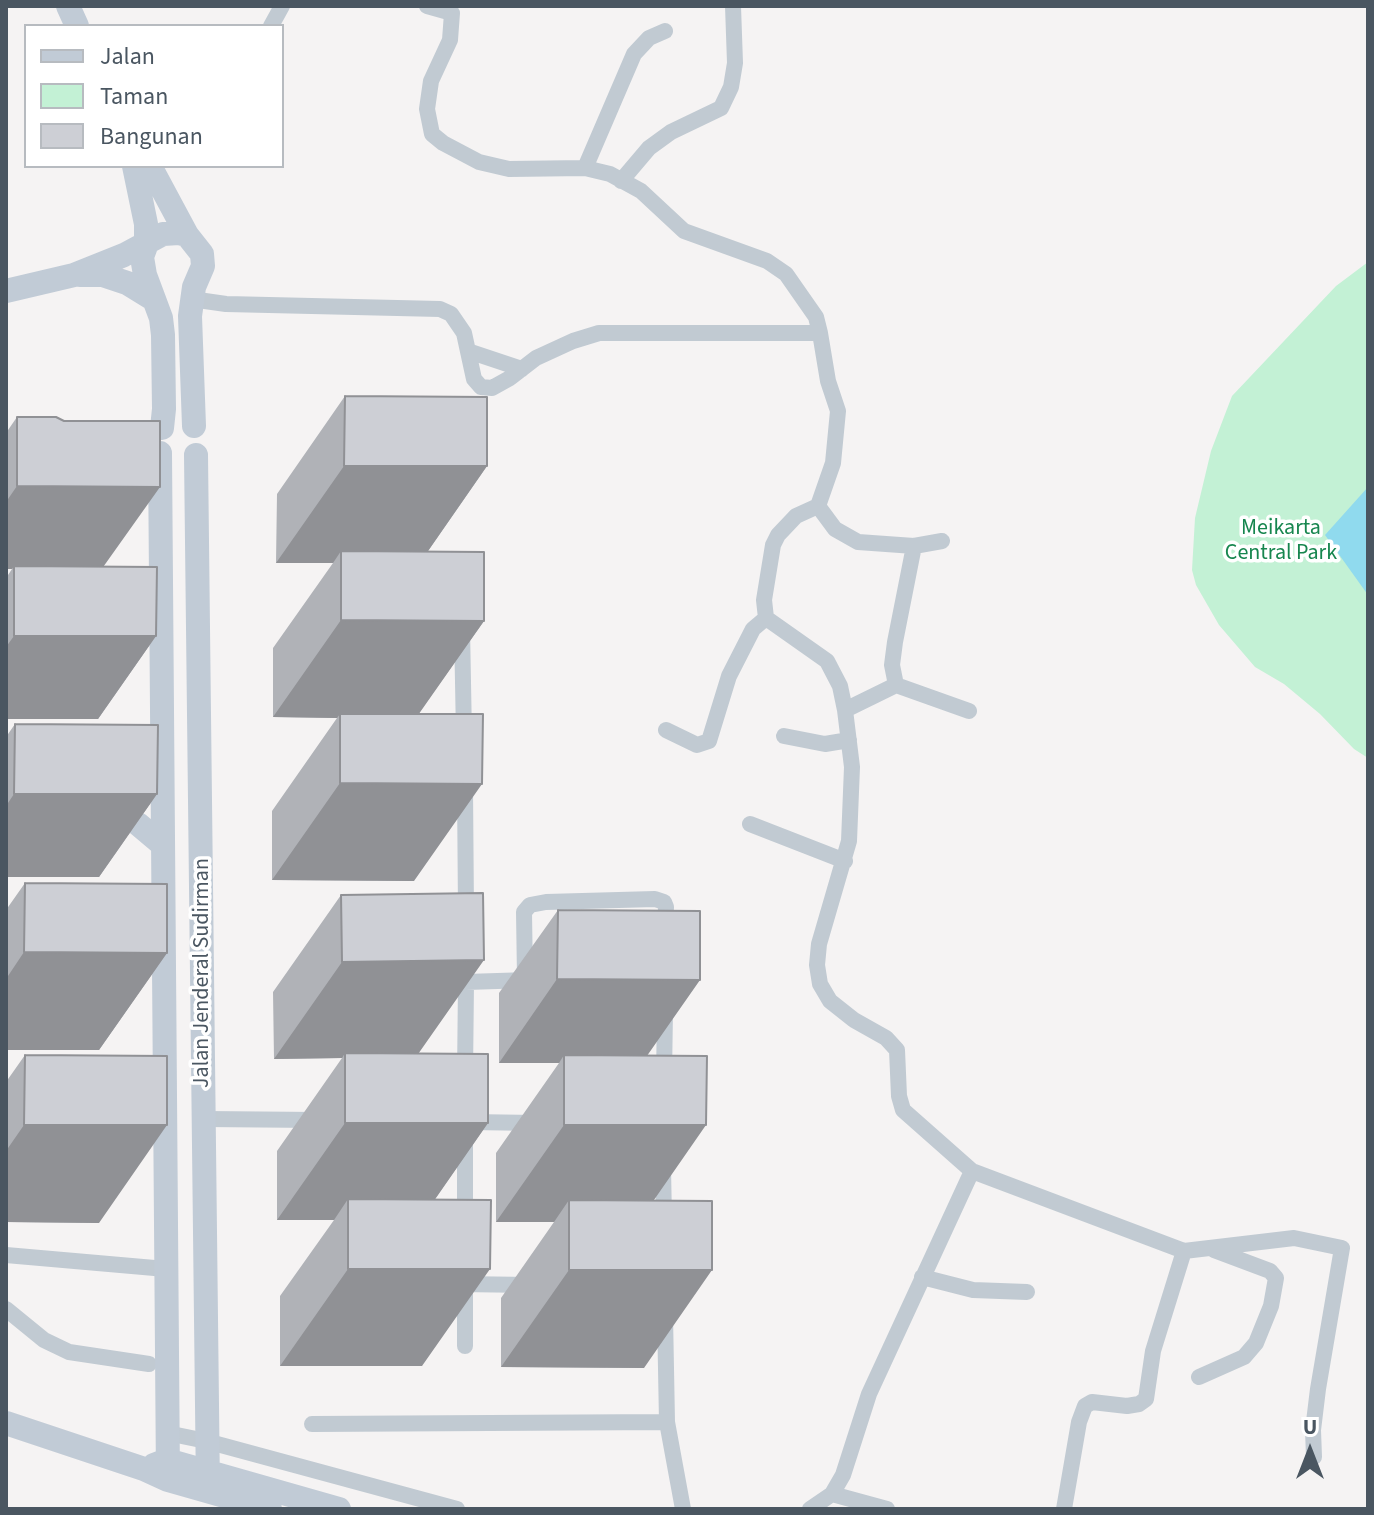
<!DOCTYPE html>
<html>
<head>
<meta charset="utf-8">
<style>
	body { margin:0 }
	#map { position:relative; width:1374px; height:1515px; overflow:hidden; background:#f5f3f3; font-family:"Source Sans 3",sans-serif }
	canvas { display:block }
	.frame { position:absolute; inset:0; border:8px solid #4a5661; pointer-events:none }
	.legend { position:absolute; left:24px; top:24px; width:260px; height:144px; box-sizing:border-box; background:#fff; border:2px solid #b7bbc0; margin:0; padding:10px 14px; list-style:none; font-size:24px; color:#4a5661 }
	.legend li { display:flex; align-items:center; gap:16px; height:40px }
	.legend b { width:40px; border:2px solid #b7bbc0 }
	.north { position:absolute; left:1270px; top:1411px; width:80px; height:80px; -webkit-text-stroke:6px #fff; paint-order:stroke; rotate:0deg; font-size:22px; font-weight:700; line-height:32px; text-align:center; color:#4a5661 }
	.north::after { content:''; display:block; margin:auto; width:28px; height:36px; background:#4a5661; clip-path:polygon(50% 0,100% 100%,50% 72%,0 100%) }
</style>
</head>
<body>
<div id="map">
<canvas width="1374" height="1515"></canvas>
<div class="frame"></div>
<ul class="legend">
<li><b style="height:10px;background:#c1cbd6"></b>Jalan</li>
<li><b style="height:22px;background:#c3f1d5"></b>Taman</li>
<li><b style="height:22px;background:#cdcfd5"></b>Bangunan</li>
</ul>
<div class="north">U</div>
</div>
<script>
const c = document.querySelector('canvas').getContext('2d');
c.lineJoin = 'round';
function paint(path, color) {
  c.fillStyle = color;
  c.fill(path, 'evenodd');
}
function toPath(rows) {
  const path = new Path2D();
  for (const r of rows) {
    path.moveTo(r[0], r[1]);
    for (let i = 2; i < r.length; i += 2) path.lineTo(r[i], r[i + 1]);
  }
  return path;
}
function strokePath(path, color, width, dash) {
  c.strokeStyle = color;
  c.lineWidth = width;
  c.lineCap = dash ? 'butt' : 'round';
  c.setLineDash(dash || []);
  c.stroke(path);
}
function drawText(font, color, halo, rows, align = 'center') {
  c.font = font + ' "Source Sans 3",sans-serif';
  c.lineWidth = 7;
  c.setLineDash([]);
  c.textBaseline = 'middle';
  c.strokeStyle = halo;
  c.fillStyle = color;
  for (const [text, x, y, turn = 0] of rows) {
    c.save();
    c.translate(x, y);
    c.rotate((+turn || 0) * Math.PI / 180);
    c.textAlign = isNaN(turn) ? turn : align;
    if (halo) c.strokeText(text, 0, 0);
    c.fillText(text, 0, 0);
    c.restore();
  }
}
paint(toPath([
	[1368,262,1368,758,1354,749,1320,714,1284,684,1255,667,1219,625,1196,585,1192,570,1195,518,1211,451,1232,396,1336,286]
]), '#c3f1d5');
paint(toPath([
	[1368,487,1368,595,1325,535]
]), '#90daee');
strokePath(toPath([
	[427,6,452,13,450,40,431,81,427,109,432,134,443,143,479,162,509,169,585,168,610,174,641,191,684,231,767,261,786,274,816,317,820,333,828,381,838,411,833,463,818,506,796,516,778,535,773,545,764,600,766,618,827,661,840,686,845,710,852,767,849,841,819,944,817,965,820,984,830,1001,854,1020,886,1038,897,1050,899,1096,903,1110,972,1171,869,1394,843,1475,832,1494,810,1509],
	[271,26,282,6],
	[585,168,634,54,649,38,665,31],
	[621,181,649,148,671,132,721,108,731,87,735,63,733,6],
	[191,299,226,304,440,309,451,314,464,333,474,379,481,387,492,388,510,378,536,358,573,341,599,333,814,333],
	[468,351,522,369],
	[818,506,835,529,858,542,914,546,942,541],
	[462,628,464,736],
	[896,685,892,665,895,642,914,546],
	[845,710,896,685,969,711],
	[666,730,697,745,709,741,729,676,753,629,766,618],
	[784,736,825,744,849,740],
	[465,788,466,912],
	[750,824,845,861],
	[466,964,466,982,529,980],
	[525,978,524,912,530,905,546,902,655,899,664,902,666,907,665,931],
	[465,1076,466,982],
	[664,1076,665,1011],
	[205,1119,317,1120],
	[469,1122,537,1123],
	[663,1167,664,1220],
	[972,1171,1184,1251,1294,1238,1342,1248,1318,1389,1313,1430,1314,1457],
	[465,1220,465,1135],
	[6,1255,166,1269],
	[922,1277,973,1290,1027,1292],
	[459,1284,531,1285],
	[465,1287,465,1346],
	[6,1309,44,1340,69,1352,149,1364],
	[665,1315,667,1422,683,1509],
	[1199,1377,1244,1357,1256,1343,1271,1306,1276,1278,1270,1271,1214,1250],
	[312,1424,667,1422],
	[167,1433,206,1441,457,1509],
	[832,1494,887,1509],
	[1064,1509,1079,1422,1085,1406,1092,1402,1127,1406,1139,1404,1146,1399,1153,1351,1184,1251]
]), '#c1cad2', 16);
strokePath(toPath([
	[68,6,77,26],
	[134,166,146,224,146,246,142,257,145,275,161,318,163,335,164,409,162,428],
	[150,166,187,235],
	[80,275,103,275,127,283,153,299],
	[6,291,74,275,124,255,163,234,179,233,187,235,202,254,203,266,194,287,190,316,194,426],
	[160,453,168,1480],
	[196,455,208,1491],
	[138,824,163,845],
	[6,1423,144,1469,168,1480,270,1509],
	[154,1465,167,1460,339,1509]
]), '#c1cbd6', 24);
paint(toPath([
	[345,396,487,466,428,551,484,621,418,714,414,881,272,880,272,811,337,718,273,717,273,648,333,563,276,563,277,494],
	[17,417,103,567,156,636,98,719,6,719,6,578,12,569,6,569,6,433],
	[15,724,157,794,99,877,6,877,6,737],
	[25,883,167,953,99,1050,6,1050,6,910],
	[341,895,419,1054,488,1123,434,1200,422,1366,280,1366,280,1296,334,1220,277,1220,277,1151,342,1058,274,1059,273,992],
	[558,910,647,1056,653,1201,644,1368,501,1367,501,1298,554,1222,496,1222,496,1153,559,1063,499,1063,499,993],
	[25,1055,99,1223,6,1222,6,1082]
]), '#b0b2b7');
paint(toPath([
	[344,466,487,466,419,564,341,551,333,563,276,563],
	[17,486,160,487,101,570,14,566,12,569,6,569,6,502],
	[341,620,484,621,416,718,340,714,337,718,273,717],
	[14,636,156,636,98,719,6,719,6,647],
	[340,783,482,784,414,881,272,880],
	[14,794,157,794,99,877,6,877,6,806],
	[24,952,167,953,99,1050,6,1050,6,979],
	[484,960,416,1057,345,1053,342,1058,274,1059,342,962],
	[557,979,700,980,642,1063,564,1055,559,1063,499,1063],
	[345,1123,488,1123,420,1221,348,1199,334,1220,277,1220],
	[24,1125,167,1125,99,1223,6,1222,6,1151],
	[564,1125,706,1125,638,1223,569,1200,554,1222,496,1222],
	[348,1269,490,1269,422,1366,280,1366],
	[569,1270,712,1270,644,1368,501,1367]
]), '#909195');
const building = toPath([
	[345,396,487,397,487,466,344,466,345,396],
	[17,417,56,417,64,421,160,421,160,487,17,486,17,417],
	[341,551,484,552,484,621,341,620,341,551],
	[14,566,157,567,156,636,14,636,14,566],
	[340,714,483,714,482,784,340,783,340,714],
	[15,724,158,725,157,794,14,794,15,724],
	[25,883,167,884,167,953,24,952,25,883],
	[483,893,484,960,342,962,341,895,483,893],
	[558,910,700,911,700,980,557,979,558,910],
	[345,1053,488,1054,488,1123,345,1123,345,1053],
	[25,1055,167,1056,167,1125,24,1125,25,1055],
	[564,1055,707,1056,706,1125,564,1125,564,1055],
	[348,1199,491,1200,490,1269,348,1269,348,1199],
	[569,1200,712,1201,712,1270,569,1270,569,1200]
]);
paint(building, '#cdcfd5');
strokePath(building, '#909195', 2);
drawText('22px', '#17864f', '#fff', [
	["Meikarta",1281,529],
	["Central Park",1281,554]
]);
drawText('22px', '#4a5661', '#fff', [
	["Jalan Jenderal Sudirman",203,973,-90]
]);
</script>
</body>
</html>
